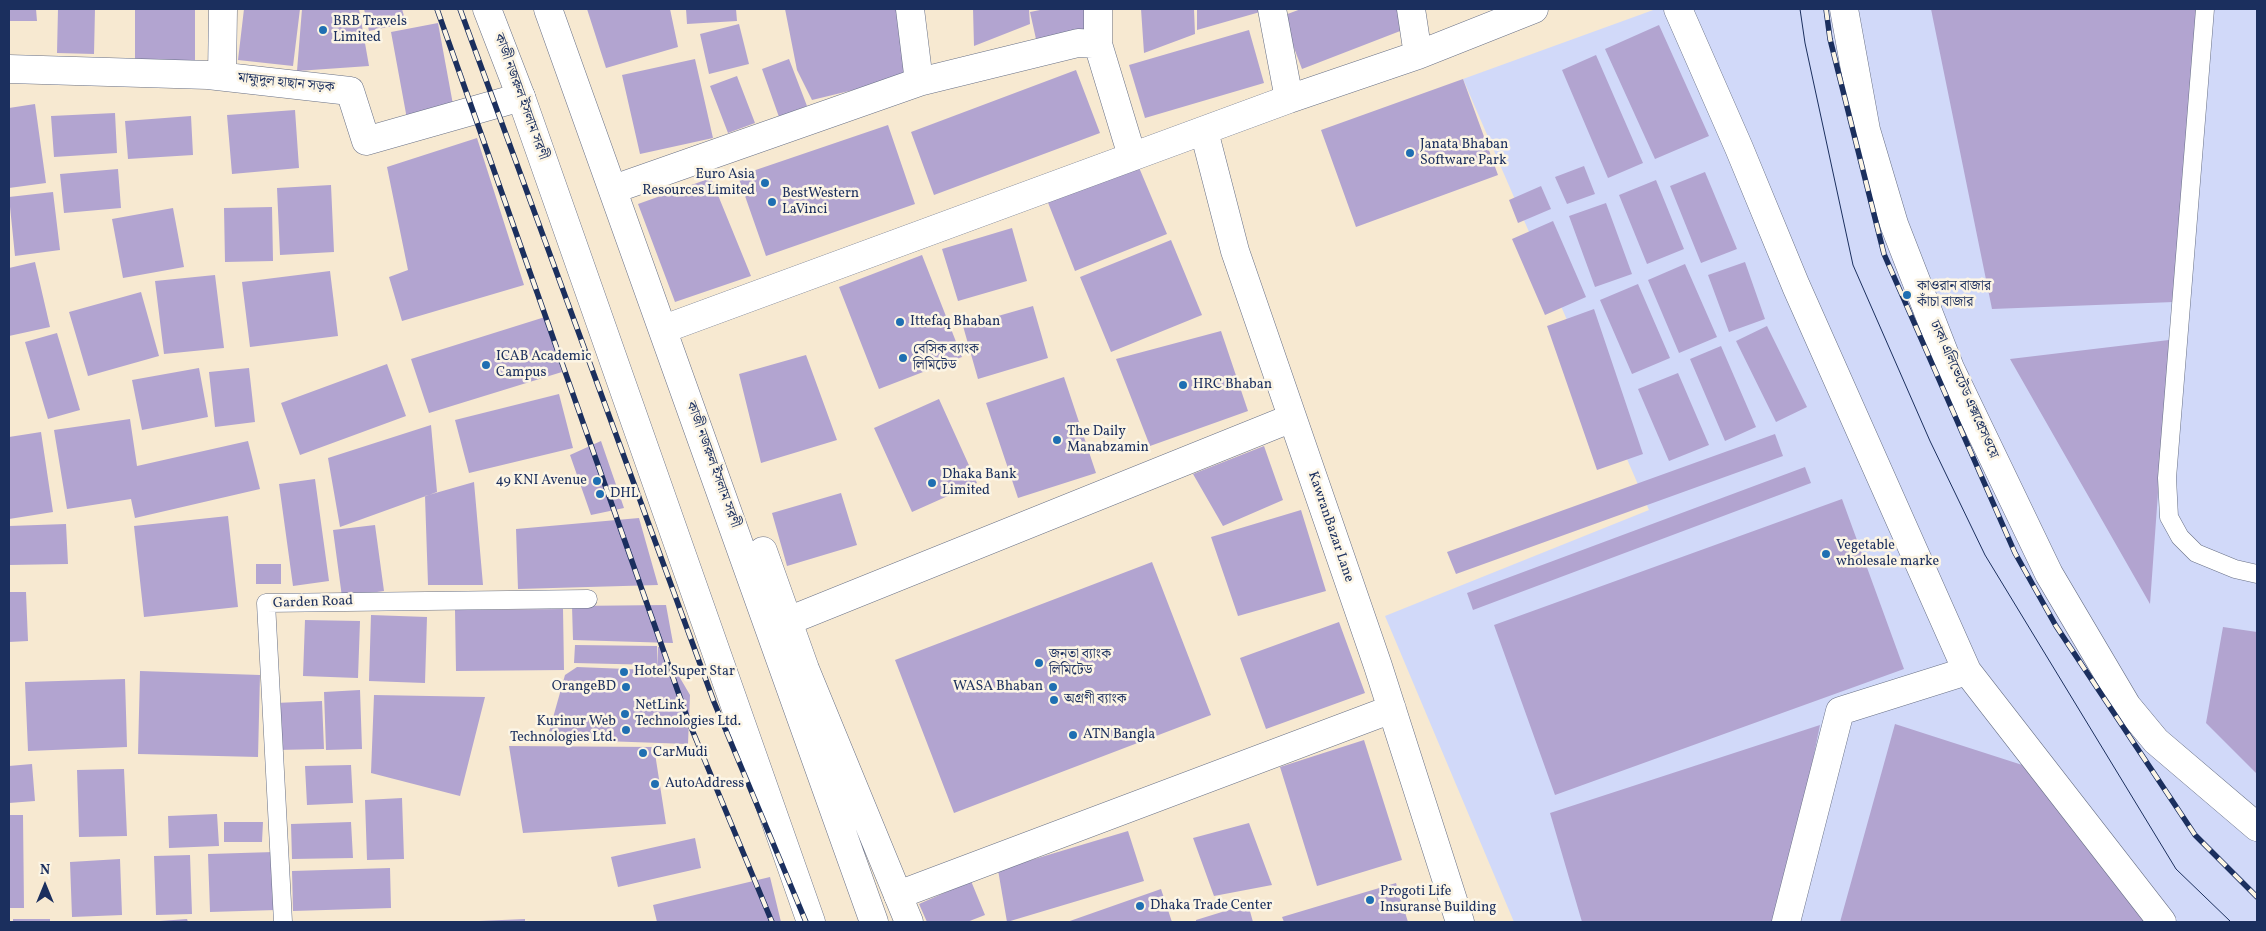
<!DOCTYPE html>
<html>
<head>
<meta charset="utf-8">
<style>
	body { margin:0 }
	#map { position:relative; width:2266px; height:931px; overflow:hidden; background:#f7e9d1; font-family:Vollkorn,serif }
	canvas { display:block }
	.frame { position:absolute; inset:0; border:10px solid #1b2f5e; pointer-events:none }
	.north { position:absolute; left:20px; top:861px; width:50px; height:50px; -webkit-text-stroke:4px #fcf5e5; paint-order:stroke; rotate:0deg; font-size:14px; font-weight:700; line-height:20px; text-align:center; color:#1b2f5e }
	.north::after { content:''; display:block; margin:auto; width:18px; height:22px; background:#1b2f5e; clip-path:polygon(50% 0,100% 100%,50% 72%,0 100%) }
</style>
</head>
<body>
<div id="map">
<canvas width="2266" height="931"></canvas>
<div class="frame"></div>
<div class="north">N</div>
</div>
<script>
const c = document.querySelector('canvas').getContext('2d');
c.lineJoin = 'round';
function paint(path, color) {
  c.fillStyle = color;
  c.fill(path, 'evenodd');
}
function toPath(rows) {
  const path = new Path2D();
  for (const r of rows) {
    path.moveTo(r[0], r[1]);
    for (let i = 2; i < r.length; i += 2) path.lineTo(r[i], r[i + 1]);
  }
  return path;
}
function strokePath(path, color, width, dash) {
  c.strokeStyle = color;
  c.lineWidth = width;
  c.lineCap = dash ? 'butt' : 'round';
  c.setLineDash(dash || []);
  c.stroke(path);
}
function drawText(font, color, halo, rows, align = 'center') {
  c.font = font + ' Vollkorn,"Noto Serif Bengali",serif';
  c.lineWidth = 5;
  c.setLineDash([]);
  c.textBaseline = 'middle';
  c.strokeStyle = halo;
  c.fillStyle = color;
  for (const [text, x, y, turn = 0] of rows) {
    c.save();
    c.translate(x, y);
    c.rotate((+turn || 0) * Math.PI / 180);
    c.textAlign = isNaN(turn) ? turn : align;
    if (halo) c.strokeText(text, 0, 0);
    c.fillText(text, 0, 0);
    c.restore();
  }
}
paint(toPath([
	[1656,9,2257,9,2257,922,1514,922,1385,616,1649,510,1463,79]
]), '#d1d9f9');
paint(toPath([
	[9,9,36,9,37,21,9,21],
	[58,9,95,9,94,54,57,53],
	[135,9,195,9,195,71,135,71],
	[244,9,300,9,293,66,238,60],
	[302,9,359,9,369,66,297,71],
	[364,9,402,9,406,23,369,31],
	[587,9,670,9,678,47,606,68],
	[686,9,736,9,737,21,687,24],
	[785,9,904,9,911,76,812,100,797,70],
	[973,9,1029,9,1030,24,974,46],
	[1045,9,1090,9,1096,36,1038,48,1030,12],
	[1141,9,1194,9,1195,34,1144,53],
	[1197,9,1267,9,1267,10,1197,30],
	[1301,9,1400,9,1408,28,1302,69,1282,16],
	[1931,9,2200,9,2174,302,1992,309],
	[438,23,454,110,407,119,391,32],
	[739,24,749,64,709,74,700,34],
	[1659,25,1709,136,1655,159,1605,49],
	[1249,30,1264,83,1145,118,1129,65],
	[1596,55,1643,163,1608,178,1562,70],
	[695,59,713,138,640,154,622,75],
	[789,59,807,106,779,117,762,69],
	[1076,70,1100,133,934,195,911,132],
	[737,76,755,123,728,133,710,86],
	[1463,79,1498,175,1356,227,1321,130],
	[35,104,46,183,9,188,9,108],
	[295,110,299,168,232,174,227,115],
	[115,113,117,153,54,157,51,116],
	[191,116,193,155,128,159,125,121],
	[888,125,915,204,766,256,738,176],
	[477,138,524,285,402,321,389,277,408,270,387,167],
	[1135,158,1167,234,1075,271,1045,195],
	[1584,166,1595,194,1567,204,1555,177],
	[118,169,121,208,64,213,60,174],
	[1705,172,1737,249,1701,263,1670,186],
	[711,178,751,276,675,302,638,204],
	[1656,180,1684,249,1647,264,1619,195],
	[331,185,334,252,280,255,277,188],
	[1541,186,1551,209,1518,223,1509,200],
	[53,192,60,250,15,256,9,197],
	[1606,203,1632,274,1595,287,1569,216],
	[272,207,273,261,225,262,224,208],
	[173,208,184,267,123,278,112,219],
	[1553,221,1586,297,1545,315,1512,239],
	[1012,228,1027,281,958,301,942,249],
	[1171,240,1202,315,1111,352,1080,277],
	[922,255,962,357,879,389,839,287],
	[35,262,50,327,9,336,9,268],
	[1745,262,1765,319,1729,332,1708,275],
	[1685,264,1717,337,1679,353,1648,280],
	[330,271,338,336,250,347,242,282],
	[215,275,224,348,164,354,155,281],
	[1638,284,1670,358,1632,374,1600,300],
	[141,292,159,356,88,376,69,312],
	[1033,306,1048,358,978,379,963,326],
	[1594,309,1643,454,1597,470,1547,326],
	[545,317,562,372,429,413,411,359],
	[1767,326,1807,407,1776,422,1736,341],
	[1221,331,1248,411,1150,446,1116,359],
	[57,333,80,410,48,419,25,342],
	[2169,340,2150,604,2010,359],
	[1721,346,1756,427,1725,441,1690,359],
	[806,355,837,440,761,463,739,374],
	[387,364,406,416,300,455,281,403],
	[199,368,208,417,142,430,132,380],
	[249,368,255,422,215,427,209,372],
	[1678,373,1709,445,1669,461,1638,389],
	[1064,377,1096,473,1018,498,986,403],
	[559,394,573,448,469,473,455,420],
	[939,399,977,483,912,512,874,428],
	[130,419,137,466,248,441,260,489,135,518,131,499,67,509,54,430],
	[431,425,437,492,340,527,328,458],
	[41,432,53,512,9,519,9,437],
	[1775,434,1783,456,1456,574,1447,552],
	[601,441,624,508,591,515,570,455],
	[1264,446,1283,500,1223,526,1193,474],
	[1805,467,1811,483,1473,610,1467,593],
	[315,479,329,581,293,586,279,484],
	[474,482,483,585,428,585,425,496],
	[841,493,857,545,787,566,772,513],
	[1842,499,1904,669,1555,795,1494,625],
	[1301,510,1326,591,1238,616,1211,537],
	[228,516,238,607,144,617,134,526],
	[639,518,658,585,518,589,516,529],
	[66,524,68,564,9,565,9,526],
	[375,525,384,591,342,597,333,530],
	[1152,562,1211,715,954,813,895,660],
	[256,564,281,564,281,584,256,584],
	[9,592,26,592,28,641,9,642],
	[666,605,673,643,573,640,572,606],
	[563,609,564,670,456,671,455,610],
	[371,615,427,617,425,683,369,681],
	[305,620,360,621,358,678,303,676],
	[1339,622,1365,693,1266,729,1240,658],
	[2223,627,2257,632,2257,774,2206,723],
	[575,645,657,646,657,665,574,663],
	[658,647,661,647,670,669,657,669],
	[577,667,676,671,690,695,688,744,547,739,565,675],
	[140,671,260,675,258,757,138,754],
	[125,679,127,747,28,751,25,682],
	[360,690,362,749,326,750,324,692],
	[374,695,485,697,460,796,371,773],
	[322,701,324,749,277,750,275,703],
	[1895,724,2044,772,2145,922,1840,922],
	[1820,725,1780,922,1582,922,1550,813],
	[1364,740,1402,860,1317,886,1280,767],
	[509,746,654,747,666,824,523,833],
	[32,764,35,801,9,803,9,766],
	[351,765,353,803,307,805,305,766],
	[124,769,127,836,79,837,77,770],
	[402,798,404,859,367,860,365,800],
	[217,814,219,846,169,848,168,816],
	[9,815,23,815,24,908,9,908],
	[224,822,263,822,262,842,224,842],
	[351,822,353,858,292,859,291,824],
	[1249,823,1272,885,1214,896,1193,838],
	[1128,831,1144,881,1007,922,998,870],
	[695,838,701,868,618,887,611,857],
	[274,852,276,910,210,912,208,854],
	[190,855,192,914,156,915,154,856],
	[120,859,122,915,72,917,70,862],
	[390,868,391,908,293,911,292,871],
	[770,877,781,922,657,922,653,905],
	[971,881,985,915,967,922,927,922,919,904],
	[1396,883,1408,922,1284,922,1282,917],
	[1161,889,1172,922,1067,922],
	[1248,904,1253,922,1196,922,1196,920],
	[13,919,50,919,50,922,13,922],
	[187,919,188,922,160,922,160,921],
	[525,919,525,922,479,922,479,921]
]), '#b2a4d0');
const lane = toPath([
	[2205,9,2167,478,2169,517,2180,537,2196,553,2235,569,2257,574],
	[283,922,266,603,588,599]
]);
const street = toPath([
	[910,9,919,82],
	[1098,9,1098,44],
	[1272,9,1289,99],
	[1411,9,1418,55],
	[1678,9,1739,148,1796,286,1967,671,2162,922],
	[9,69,208,75,350,91,366,141,521,97],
	[222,76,223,9],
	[1204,131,1235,251,1378,666,1460,922],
	[614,189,919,82,1078,43,1098,44,1132,156],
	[664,329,1289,99,1418,55,1534,9],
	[788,621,1292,418],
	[898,895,1392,709],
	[1786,922,1840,711,1967,671]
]);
const highway = toPath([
	[487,9,521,97,811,922],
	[548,9,874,922],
	[1844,9,1866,130,1894,224,1950,368,2049,574,2127,706,2156,741,2257,827],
	[763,551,805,669,909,922]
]);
strokePath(lane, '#687086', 19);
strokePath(street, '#687086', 29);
strokePath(highway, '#687086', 29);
strokePath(lane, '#fff', 18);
strokePath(street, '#fff', 28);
strokePath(highway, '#fff', 28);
strokePath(toPath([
	[1800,9,1805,43,1853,265,1930,441,1985,555,2176,869,2231,922]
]), '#1b2f5e', 1);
const rail = toPath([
	[437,9,688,720,772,922],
	[460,9,714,702,806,922],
	[1826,9,1830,39,1884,254,2015,553,2056,626,2195,835,2257,897]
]);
strokePath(rail, '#1b2f5e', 5.5);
strokePath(rail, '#fcf5e5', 4, [11]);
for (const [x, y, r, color] of [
	[323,30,5,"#1f6fb2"],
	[1410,153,5,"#1f6fb2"],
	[765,183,5,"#1f6fb2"],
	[772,202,5,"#1f6fb2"],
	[1907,295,5,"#1f6fb2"],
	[900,322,5,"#1f6fb2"],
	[903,358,5,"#1f6fb2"],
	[486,365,5,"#1f6fb2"],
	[1183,385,5,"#1f6fb2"],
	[1057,440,5,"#1f6fb2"],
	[597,481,5,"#1f6fb2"],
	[932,483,5,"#1f6fb2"],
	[600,494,5,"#1f6fb2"],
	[1826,554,5,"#1f6fb2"],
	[1039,663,5,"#1f6fb2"],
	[624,672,5,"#1f6fb2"],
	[626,687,5,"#1f6fb2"],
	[1053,687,5,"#1f6fb2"],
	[1054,700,5,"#1f6fb2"],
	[625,714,5,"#1f6fb2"],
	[626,730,5,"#1f6fb2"],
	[1073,735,5,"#1f6fb2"],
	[643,753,5,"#1f6fb2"],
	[655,784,5,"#1f6fb2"],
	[1370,900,5,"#1f6fb2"],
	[1140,906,5,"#1f6fb2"]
]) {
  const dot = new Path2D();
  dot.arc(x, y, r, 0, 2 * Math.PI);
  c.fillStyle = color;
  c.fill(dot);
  strokePath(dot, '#fcf5e5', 2);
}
drawText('14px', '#1b2f5e', '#fcf5e5', [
	["BRB Travels",333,22],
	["Limited",333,38],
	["Janata Bhaban",1420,145],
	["Software Park",1420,161],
	["Euro Asia",755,175,"right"],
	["Resources Limited",755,191,"right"],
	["BestWestern",782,194],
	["LaVinci",782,210],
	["কাওরান বাজার",1917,287],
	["কাঁচা বাজার",1917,303],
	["Ittefaq Bhaban",910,322],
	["বেসিক ব্যাংক",913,350],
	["লিমিটেড",913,366],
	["ICAB Academic",496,357],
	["Campus",496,373],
	["HRC Bhaban",1193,385],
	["The Daily",1067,432],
	["Manabzamin",1067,448],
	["Dhaka Bank",942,475],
	["Limited",942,491],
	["49 KNI Avenue",587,481,"right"],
	["DHL",610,494],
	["Vegetable",1836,546],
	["wholesale marke",1836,562],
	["জনতা ব্যাংক",1049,655],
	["লিমিটেড",1049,671],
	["Hotel Super Star",634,672],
	["OrangeBD",616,687,"right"],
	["WASA Bhaban",1043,687,"right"],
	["অগ্রণী ব্যাংক",1064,700],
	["NetLink",635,706],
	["Technologies Ltd.",635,722],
	["Kurinur Web",616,722,"right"],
	["Technologies Ltd.",616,738,"right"],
	["ATN Bangla",1083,735],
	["CarMudi",653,753],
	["AutoAddress",665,784],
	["Progoti Life",1380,892],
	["Insuranse Building",1380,908],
	["Dhaka Trade Center",1150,906]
], 'left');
drawText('14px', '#1b2f5e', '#fcf5e5', [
	["মাহ্মুদুল হাছান সড়ক",286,84,6],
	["কাজী নজরুল ইসলাম সরণী",520,97,70],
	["ঢাকা এলিভেটেড এক্সপ্রেসওয়ে",1963,390,66],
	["কাজী নজরুল ইসলাম সরণী",712,465,70],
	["KawranBazar Lane",1330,527,71],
	["Garden Road",313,603,-2]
]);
</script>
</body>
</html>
